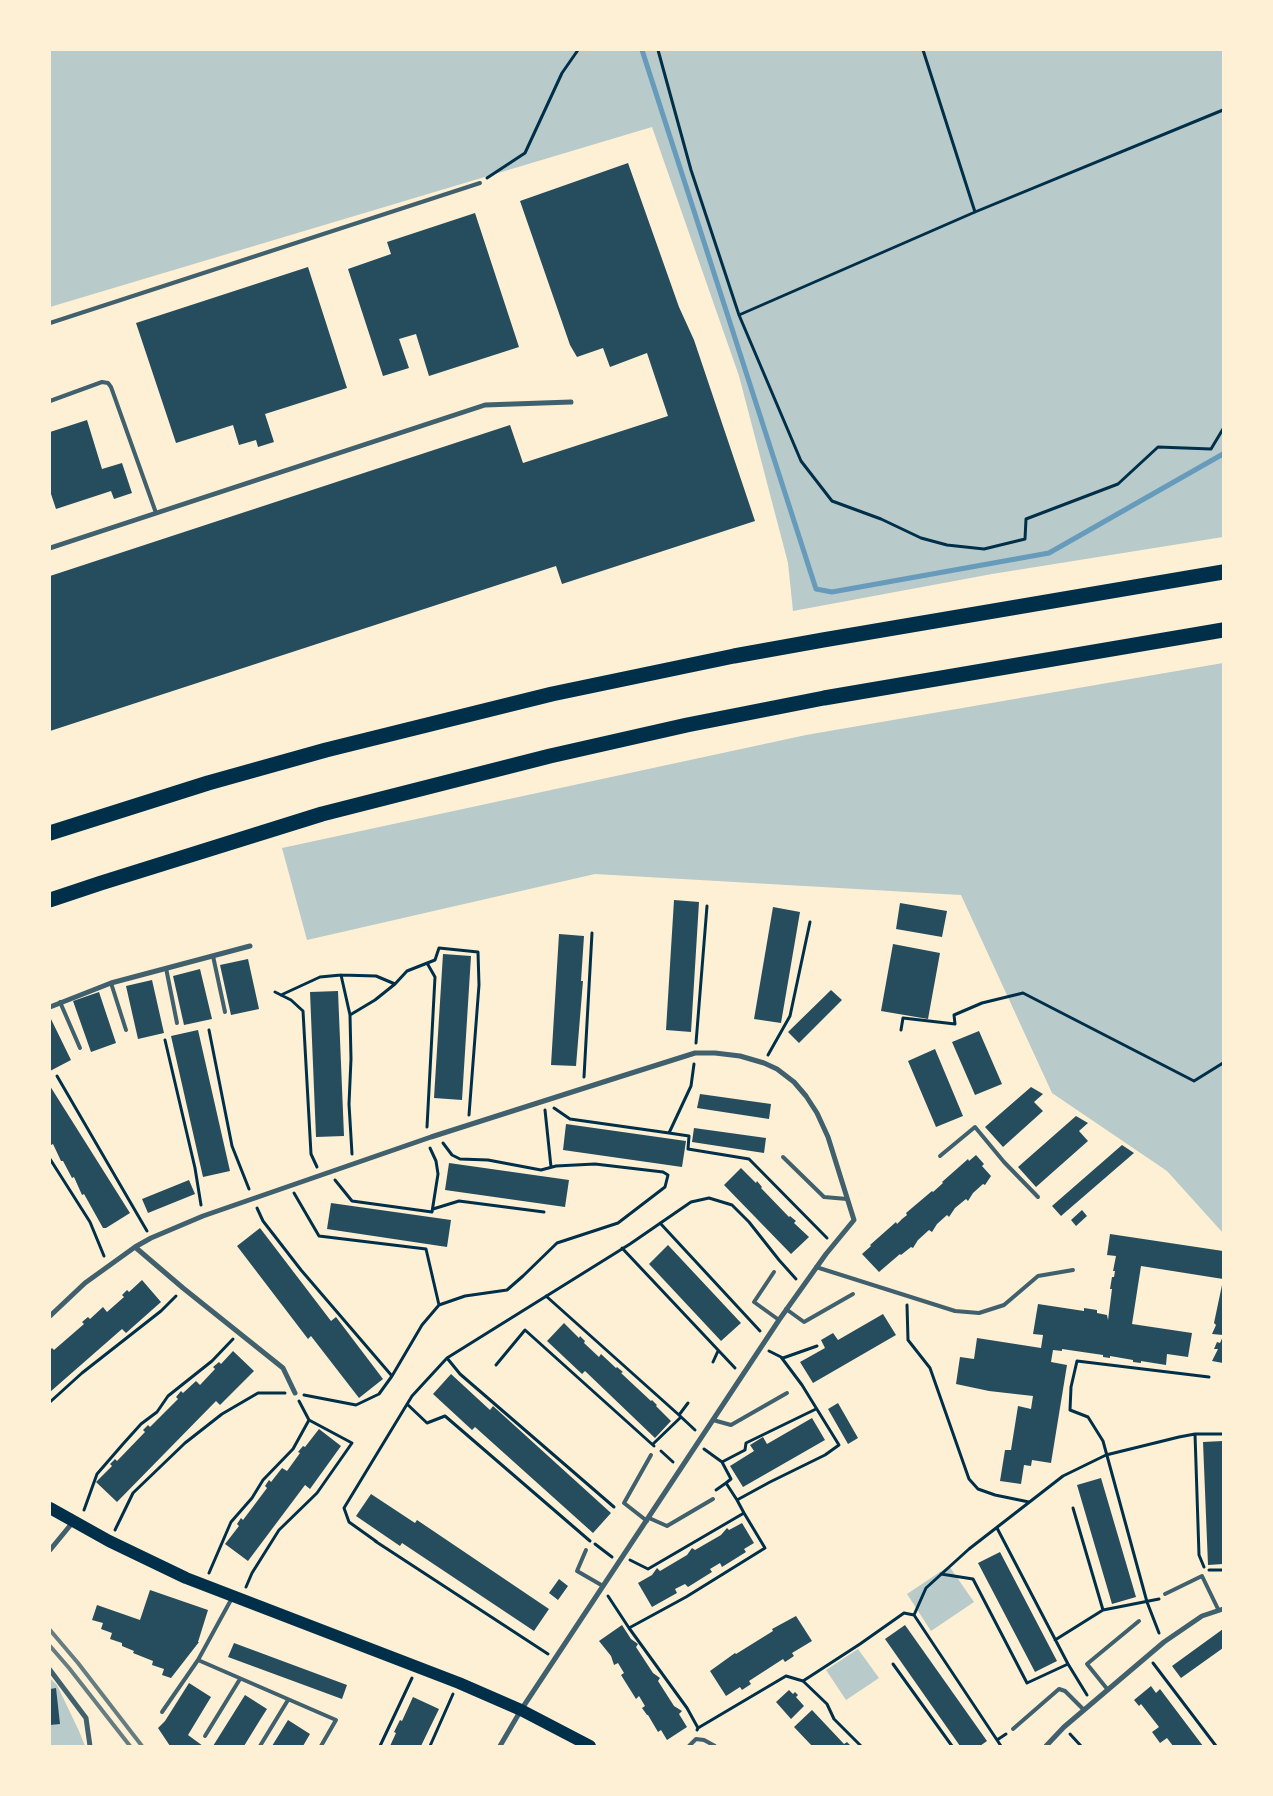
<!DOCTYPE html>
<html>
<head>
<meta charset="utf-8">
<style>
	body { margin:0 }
	#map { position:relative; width:1273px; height:1796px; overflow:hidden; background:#fdf0d5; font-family:Cabin,sans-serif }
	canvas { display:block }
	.frame { position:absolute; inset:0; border:51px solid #fdf0d5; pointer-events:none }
</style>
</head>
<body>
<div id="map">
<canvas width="1273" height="1796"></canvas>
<div class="frame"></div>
</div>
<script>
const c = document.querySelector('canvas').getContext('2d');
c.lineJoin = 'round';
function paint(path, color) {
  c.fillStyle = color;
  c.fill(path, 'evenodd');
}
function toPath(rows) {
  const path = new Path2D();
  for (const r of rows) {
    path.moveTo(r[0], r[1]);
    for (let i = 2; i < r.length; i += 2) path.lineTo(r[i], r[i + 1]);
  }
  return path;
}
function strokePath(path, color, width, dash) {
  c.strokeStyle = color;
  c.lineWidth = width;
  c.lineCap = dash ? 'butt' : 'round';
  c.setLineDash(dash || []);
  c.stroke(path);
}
paint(toPath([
	[50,50,1223,50,1223,537,992,574,793,611,788,563,739,376,652,127,50,307],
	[1223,663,1223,1233,1167,1171,1052,1093,961,895,595,874,307,940,282,848,806,735],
	[949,1566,974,1602,931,1631,907,1594],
	[858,1649,879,1678,846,1700,826,1670],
	[50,1678,57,1685,79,1731,85,1746,50,1746]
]), '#b9caca');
strokePath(toPath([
	[642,50,816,589,832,592,1049,553,1223,454]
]), '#669bbc', 5);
paint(toPath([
	[628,163,679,307,694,340,755,521,562,584,556,566,50,731,50,576,510,425,523,463,668,416,647,353,610,367,603,348,577,357,570,345,520,201],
	[475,213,519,347,429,376,416,334,399,339,409,368,383,376,348,269,391,254,387,242],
	[308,267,347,388,265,414,274,442,258,447,256,440,239,445,233,425,176,443,136,323],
	[87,420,102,469,122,463,132,493,114,499,111,491,56,509,50,491,50,432],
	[674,900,699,902,691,1032,666,1030],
	[900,903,947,911,942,937,896,929],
	[773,907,800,912,781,1023,754,1019],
	[559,934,584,936,581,981,583,981,576,1066,551,1065],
	[893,944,940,953,928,1019,881,1011],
	[443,954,471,956,462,1100,434,1098],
	[248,959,259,1009,231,1015,220,965],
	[200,969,212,1019,184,1025,173,976],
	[152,980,164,1033,138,1039,126,986],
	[831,990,842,1000,799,1043,788,1032],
	[338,991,344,1136,316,1137,310,992],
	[99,992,116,1043,91,1052,73,1001],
	[50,1017,71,1060,50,1071],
	[198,1030,230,1171,203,1177,171,1036],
	[979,1031,1002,1084,975,1095,952,1042],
	[935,1049,963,1116,936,1127,908,1061],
	[50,1086,130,1213,106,1228,103,1228,84,1194,82,1195,74,1177,72,1178,63,1161,61,1161,53,1144,51,1145,50,1143],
	[1031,1087,1043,1094,1034,1102,1043,1111,1003,1147,985,1127],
	[700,1094,771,1104,769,1119,697,1108],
	[1076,1116,1088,1123,1079,1131,1088,1141,1036,1187,1018,1167],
	[566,1124,686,1141,682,1167,563,1150],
	[694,1128,766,1138,764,1153,692,1142],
	[1122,1145,1134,1153,1061,1216,1052,1206],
	[976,1155,984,1164,982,1166,991,1176,985,1185,983,1184,973,1193,968,1201,966,1199,955,1208,949,1217,947,1215,937,1224,932,1232,929,1230,918,1240,913,1248,911,1247,901,1255,900,1254,879,1272,862,1254,871,1246,870,1245,896,1222,897,1224,902,1219,907,1215,906,1213,932,1191,933,1192,943,1183,942,1182,968,1159,969,1161],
	[449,1163,569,1180,565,1207,445,1190],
	[741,1168,756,1183,757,1181,762,1187,761,1188,789,1217,790,1216,796,1221,794,1223,809,1237,791,1254,724,1185],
	[189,1180,195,1194,148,1213,142,1199],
	[331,1203,451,1220,447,1247,327,1229],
	[1082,1210,1087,1216,1076,1226,1071,1220],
	[260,1228,331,1321,336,1317,383,1379,359,1398,311,1336,308,1339,237,1246],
	[1110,1234,1223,1251,1223,1279,1141,1266,1132,1324,1192,1333,1188,1357,1167,1354,1166,1365,1141,1361,1141,1363,1133,1362,1133,1360,1110,1356,1110,1358,1103,1357,1103,1355,1062,1349,1062,1351,1053,1350,1051,1362,1067,1365,1051,1463,1032,1460,1031,1466,1024,1465,1021,1484,1000,1481,1005,1450,1011,1450,1018,1406,1031,1409,1033,1396,989,1391,956,1384,960,1357,974,1359,977,1338,1041,1348,1043,1335,1033,1334,1038,1304,1084,1311,1084,1308,1097,1310,1097,1313,1107,1315,1108,1320,1112,1289,1110,1289,1112,1277,1114,1277,1115,1271,1113,1271,1116,1256,1107,1255],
	[668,1245,741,1323,721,1341,649,1264],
	[142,1280,161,1302,126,1333,122,1329,50,1392,50,1350,52,1348,54,1350,84,1324,82,1322,88,1317,90,1319,103,1307,107,1312,124,1297,122,1295,127,1290,129,1292],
	[1222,1285,1223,1285,1223,1335,1212,1334,1216,1325,1214,1323],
	[883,1314,896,1335,813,1383,800,1362,825,1348,821,1340,833,1333,838,1340],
	[564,1323,579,1338,580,1336,585,1341,584,1343,599,1357,601,1354,616,1368,617,1367,623,1372,621,1373,651,1401,652,1400,657,1405,656,1406,671,1421,655,1438,585,1371,582,1374,547,1341],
	[1223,1336,1223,1363,1212,1361,1218,1349,1214,1349,1217,1342,1220,1343],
	[233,1351,254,1371,220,1405,216,1401,117,1502,96,1482,112,1466,110,1464,115,1459,117,1461,145,1432,143,1430,148,1425,150,1427,178,1399,176,1397,181,1391,183,1393,196,1381,200,1385,215,1369,213,1367,219,1362,221,1364],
	[451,1374,490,1410,493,1406,611,1513,593,1533,475,1427,472,1430,433,1394],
	[838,1403,858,1438,848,1444,828,1409],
	[812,1418,825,1440,743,1487,730,1466,754,1451,750,1445,763,1437,767,1444],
	[319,1429,341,1446,310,1489,305,1485,248,1561,225,1544,239,1526,237,1524,241,1518,243,1520,267,1488,265,1486,269,1480,271,1482,282,1468,287,1471,300,1453,298,1452,303,1446,305,1447],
	[1223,1441,1223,1564,1208,1565,1203,1442],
	[1101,1478,1136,1597,1112,1604,1077,1485],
	[371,1494,415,1523,417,1520,549,1609,534,1631,402,1543,400,1546,356,1516],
	[742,1523,754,1543,744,1549,746,1552,722,1567,720,1563,710,1569,712,1572,688,1587,685,1584,675,1589,677,1593,652,1607,638,1583,652,1575,657,1568,660,1571,687,1555,692,1548,695,1550,721,1535,727,1528,729,1530],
	[1000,1552,1057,1661,1035,1672,978,1563],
	[559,1579,568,1586,558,1600,549,1593],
	[150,1590,208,1610,198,1642,199,1642,171,1678,162,1675,164,1669,152,1665,153,1661,133,1653,134,1651,122,1646,122,1643,110,1639,112,1633,101,1629,103,1623,92,1620,97,1605,140,1620],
	[796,1616,812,1641,792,1653,794,1656,785,1662,783,1659,749,1681,751,1684,742,1690,740,1687,726,1696,710,1671,735,1653,736,1654,773,1631,772,1629],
	[622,1625,631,1639,638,1644,636,1647,653,1673,660,1678,658,1681,674,1706,682,1711,679,1714,687,1727,667,1740,661,1730,658,1732,648,1715,647,1715,642,1708,645,1706,639,1696,636,1699,621,1675,624,1673,618,1663,614,1665,611,1656,599,1641],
	[905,1625,987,1741,980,1746,960,1746,885,1639],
	[1223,1629,1223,1648,1181,1678,1172,1666],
	[234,1643,347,1685,342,1699,228,1657],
	[189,1683,211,1697,188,1735,203,1746,170,1746,158,1728,165,1721],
	[1151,1686,1156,1693,1160,1689,1203,1746,1173,1746,1167,1738,1160,1743,1152,1732,1159,1727,1141,1704,1139,1706,1134,1700],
	[56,1688,60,1724,50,1725,50,1689],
	[789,1690,793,1694,795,1692,798,1695,796,1697,804,1706,791,1719,776,1702],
	[245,1695,267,1709,260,1720,244,1746,213,1746],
	[413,1697,439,1709,421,1746,390,1746,396,1733,394,1732,400,1720,402,1721],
	[812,1710,844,1744,847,1742,851,1746,812,1746,794,1727],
	[288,1720,310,1734,303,1746,272,1746]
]), '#264d5e');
strokePath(toPath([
	[658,50,691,170,739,315,801,461,832,501,881,519,921,538,947,545,984,549,1025,539,1026,519,1118,484,1158,447,1211,449,1223,429],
	[923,50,975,212],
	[487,178,525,153,562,73,578,50],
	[739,315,975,212,1223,110],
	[427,963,435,977,427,1127],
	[341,975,350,1015,351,1059,349,1104,352,1154],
	[275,992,291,1000,303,1011,311,1154,317,1167],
	[281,995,320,977,341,975,376,976,395,984,407,971,435,960,439,948,478,952,479,985,469,1115],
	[350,1015,375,1000,395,984],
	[209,1030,232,1146,249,1189],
	[901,1030,903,1018,955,1024,954,1015,982,1003,1023,993,1194,1081,1223,1063],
	[165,1040,195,1168,201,1205],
	[696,1043,707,906],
	[768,1055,790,1016,810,922],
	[57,1076,147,1231],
	[584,1077,592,933],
	[554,1108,570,1119,669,1133,691,1086,694,1064],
	[545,1110,551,1167],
	[669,1133,689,1136,688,1149,749,1159,827,1238],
	[50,1159,90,1222,104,1256],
	[335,1180,352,1201,432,1212,438,1174,436,1161,430,1148],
	[294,1193,319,1236,426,1249,439,1305],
	[257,1208,263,1221,301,1270,392,1376,379,1394,356,1405,304,1395],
	[433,1209,459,1201,544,1212],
	[660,1223,760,1331],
	[622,1248,735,1368],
	[546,1296,679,1415,688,1403],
	[907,1305,908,1340,930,1368,969,1479,978,1489,995,1495,1029,1502],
	[769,1351,783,1358,817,1346],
	[447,1358,460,1374,614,1507],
	[713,1362,718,1351],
	[496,1365,525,1330,654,1446],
	[392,1376,422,1325,439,1305,465,1296,507,1290,523,1276,557,1243,618,1223,665,1187,668,1175,663,1172,595,1164,556,1166,541,1170,488,1160,460,1159,452,1155,443,1143],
	[50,1402,82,1373,161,1311,176,1296],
	[407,1404,427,1423,445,1416,590,1541],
	[679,1415,695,1430],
	[1195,1434,1199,1555,1204,1567],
	[653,1444,681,1417],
	[704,1449,722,1462,745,1450,746,1443,816,1409],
	[661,1451,673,1462],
	[722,1462,731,1479,726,1483,737,1500],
	[716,1490,726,1483],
	[84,1510,97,1474,123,1444,141,1424,157,1412,168,1396,212,1361,233,1339],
	[997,1528,1068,1664,1087,1695],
	[115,1530,133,1493,185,1443,222,1414,258,1393,285,1393],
	[375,1541,548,1654],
	[377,1542,349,1522,344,1508,412,1396,447,1358,630,1244,691,1202,709,1198,732,1205,749,1222,779,1260,796,1279],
	[595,1544,612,1557],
	[630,1560,648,1569,744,1513,737,1500,770,1482,825,1455,839,1445,802,1385,781,1357],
	[1209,1570,1223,1570],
	[209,1573,231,1522,252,1498,263,1480,293,1449,309,1420,299,1401],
	[941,1574,973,1579,1027,1683,1068,1664],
	[246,1587,252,1573,279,1530,317,1493,352,1443,309,1420],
	[608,1596,629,1628,686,1597,765,1548,744,1513],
	[1103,1610,1159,1599],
	[629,1628,687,1708,698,1728],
	[1159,1633,1147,1602,1103,1441,1088,1417,1070,1410,1071,1387,1077,1361,1209,1377],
	[1055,1640,1103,1610,1073,1508],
	[1153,1663,1216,1746],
	[893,1664,952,1746],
	[803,1681,860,1644,904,1613,914,1615],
	[697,1730,698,1728,786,1676,803,1681,827,1704,834,1719,861,1746],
	[1070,1734,1081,1746],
	[997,1740,1006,1734],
	[380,1746,412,1678],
	[430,1746,453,1694],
	[1001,1746,914,1615,926,1588,969,1549,1063,1476,1106,1455,1179,1437,1195,1434,1223,1434]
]), '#003049', 3);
strokePath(toPath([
	[50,323,480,183],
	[50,401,102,382,108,383,111,387,156,513],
	[213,956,225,1012],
	[166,968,177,1023],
	[111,983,126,1030],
	[60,1002,80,1048],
	[940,1156,975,1127,1004,1162,1038,1197],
	[783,1157,824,1197,847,1199],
	[816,1267,955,1311,979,1313,1004,1305,1038,1276,1073,1270],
	[774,1272,754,1302,779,1320],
	[786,1309,804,1322,853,1294],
	[713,1420,731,1425,787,1393],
	[649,1518,667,1526,713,1499],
	[647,1521,624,1503,651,1455],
	[586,1550,577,1571,603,1586],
	[1165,1594,1202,1576,1218,1609],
	[232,1598,198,1660,336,1720,321,1746],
	[1108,1690,1087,1664,1139,1621],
	[162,1712,198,1660],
	[1013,1729,1059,1689,1065,1691,1084,1710],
	[205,1736,240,1679],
	[260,1746,288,1700],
	[689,1746,696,1739,704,1740,715,1746]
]), '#3f606c', 4);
strokePath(toPath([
	[50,548,485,405,571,402],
	[50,1007,111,983,250,946],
	[135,1247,183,1288,283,1368,295,1393],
	[50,1316,85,1283,135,1247,151,1238,203,1216,431,1137,619,1077,695,1053,715,1053,740,1056,764,1063,777,1069,794,1082,806,1096,817,1113,828,1137,854,1220,826,1254,779,1320,521,1710,500,1746],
	[50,1550,73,1522],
	[50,1670,86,1718,90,1746],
	[1046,1746,1064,1727,1164,1642,1202,1616,1223,1609]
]), '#3f606c', 5);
strokePath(toPath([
	[50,1508,109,1541,186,1578,459,1683,521,1710,590,1746]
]), '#003049', 12);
strokePath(toPath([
	[50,833,208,783,326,750,552,694,734,656,823,640,1223,572],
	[50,900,101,883,322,814,550,756,687,725,824,698,1223,630]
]), '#003049', 15);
strokePath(toPath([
	[50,1630,78,1663,142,1746],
	[50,1646,69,1668,130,1746]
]), '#657d81', 4);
</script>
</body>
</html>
